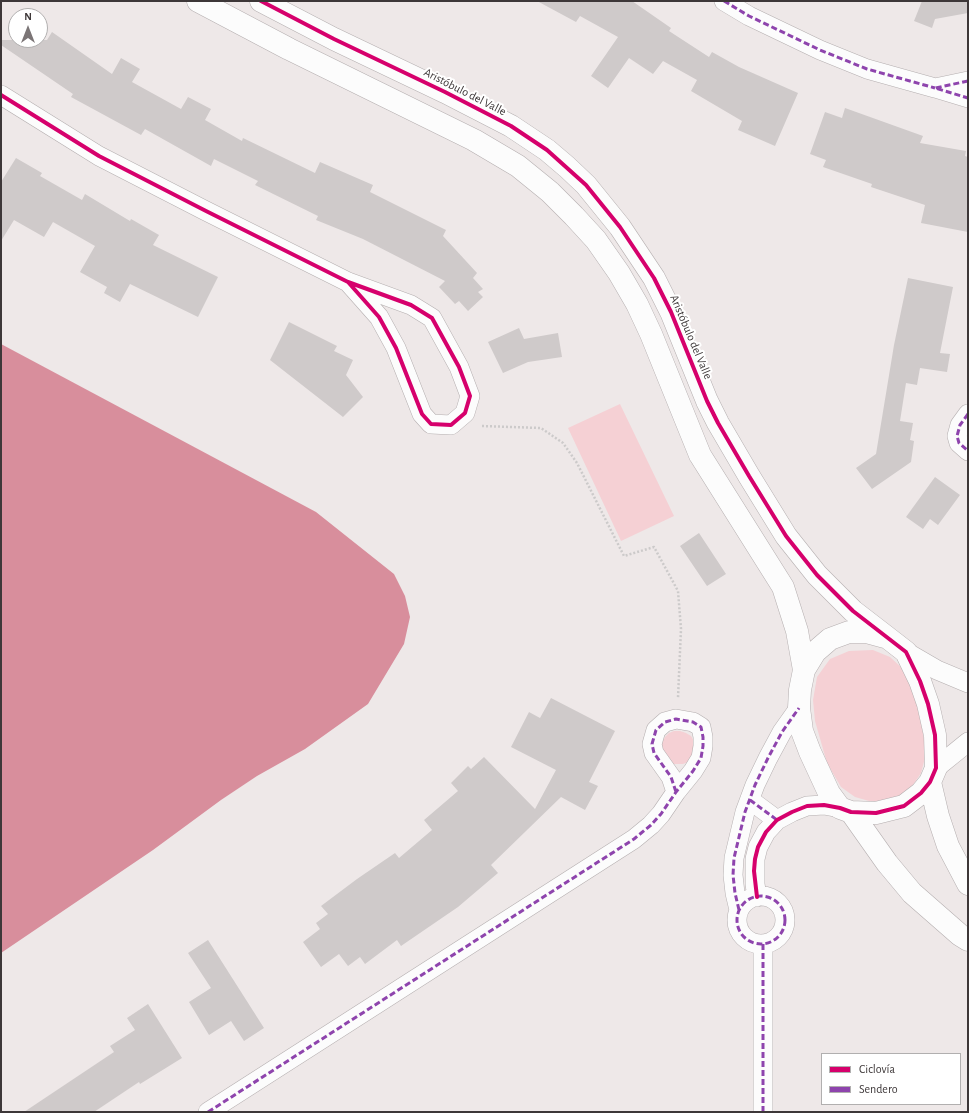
<!DOCTYPE html>
<html>
<head>
<meta charset="utf-8">
<style>
	body { margin:0 }
	#map { position:relative; width:969px; height:1113px; overflow:hidden; background:#eee8e8; font-family:"Alegreya Sans",sans-serif }
	canvas { display:block }
	.frame { position:absolute; inset:0; border:2px solid #3d3738; pointer-events:none }
	.legend { position:absolute; left:821px; top:1053px; width:140px; height:52px; box-sizing:border-box; background:#fff; border:1px solid #b1afaf; margin:0; padding:5px 7px; list-style:none; font-size:12px; color:#3d3738 }
	.legend li { display:flex; align-items:center; gap:8px; height:20px }
	.legend b { width:20px; border:1px solid #b1afaf }
	.north { position:absolute; left:8px; top:8px; width:40px; height:40px; box-sizing:border-box; background:#fff; border:1px solid #b1afaf; border-radius:50%; rotate:0deg; font-size:11px; font-weight:700; line-height:16px; text-align:center; color:#3d3738 }
	.north::after { content:''; display:block; margin:auto; width:14px; height:18px; background:#7b7576; clip-path:polygon(50% 0,100% 100%,50% 72%,0 100%) }
</style>
</head>
<body>
<div id="map">
<canvas width="969" height="1113"></canvas>
<div class="frame"></div>
<ul class="legend">
<li><b style="height:5px;background:#d6006c"></b>Ciclovía</li>
<li><b style="height:5px;background:#8e44ad"></b>Sendero</li>
</ul>
<div class="north">N</div>
</div>
<script>
const c = document.querySelector('canvas').getContext('2d');
c.lineJoin = 'round';
function paint(path, color) {
  c.fillStyle = color;
  c.fill(path, 'evenodd');
}
function toPath(rows) {
  const path = new Path2D();
  for (const r of rows) {
    if (r.length === 3) {
      path.moveTo(r[0] + r[2], r[1]);
      path.arc(r[0], r[1], r[2], 0, 2 * Math.PI);
      continue;
    }
    path.moveTo(r[0], r[1]);
    for (let i = 2; i < r.length; i += 2) path.lineTo(r[i], r[i + 1]);
  }
  return path;
}
function strokePath(path, color, width, dash) {
  c.strokeStyle = color;
  c.lineWidth = width;
  c.lineCap = dash ? 'butt' : 'round';
  c.setLineDash(dash || []);
  c.stroke(path);
}
function drawText(font, color, halo, rows, align = 'center') {
  c.font = font + ' "Alegreya Sans",sans-serif';
  c.lineWidth = 4;
  c.setLineDash([]);
  c.textBaseline = 'middle';
  c.strokeStyle = halo;
  c.fillStyle = color;
  for (const [text, x, y, turn = 0] of rows) {
    c.save();
    c.translate(x, y);
    c.rotate((+turn || 0) * Math.PI / 180);
    c.textAlign = isNaN(turn) ? turn : align;
    if (halo) c.strokeText(text, 0, 0);
    c.fillText(text, 0, 0);
    c.restore();
  }
}
paint(toPath([
	[620,404,674,516,621,541,568,428],
	[873,650,890,657,902,668,912,686,920,712,926,754,921,773,913,785,897,798,885,801,869,801,855,797,841,787,827,763,815,721,813,700,817,677,830,659,849,651],
	[674,731,680,731,686,733,691,736,694,741,695,753,688,762,683,764,672,764,661,747,662,742,665,737,669,733]
]), '#f5d0d4');
paint(toPath([
	[1,344,316,512,394,574,405,596,410,617,404,644,368,704,305,749,257,776,221,800,153,850,1,953]
]), '#d88e9c');
paint(toPath([
	[537,1,632,1,671,28,669,31,709,57,712,52,739,67,798,93,775,146,738,130,742,121,691,91,697,80,663,61,653,74,629,58,608,88,591,76,618,37,580,16,576,22],
	[922,1,968,1,968,13,935,19,932,28,914,21],
	[52,32,112,74,121,58,140,69,132,82,181,109,188,97,211,109,205,120,242,141,243,138,315,173,320,162,373,185,370,192,446,230,443,236,477,273,473,278,483,289,478,292,483,297,468,311,459,301,455,304,439,287,445,281,363,239,316,220,318,216,255,185,258,181,214,159,211,166,145,129,141,135,71,97,73,94,1,45,1,40,47,40],
	[845,108,923,136,920,143,966,151,965,156,968,157,968,232,921,223,925,205,871,187,872,184,823,167,826,160,810,154,825,112,842,118],
	[16,158,42,173,40,176,82,200,85,194,130,221,131,219,159,235,153,245,218,277,198,317,130,284,120,302,104,293,107,287,80,272,95,246,53,222,44,237,14,220,1,241,1,182],
	[908,278,953,287,940,353,950,354,947,372,920,368,917,385,906,383,900,421,913,423,910,440,914,441,911,462,872,489,856,468,876,454,894,345],
	[289,322,337,346,334,351,353,360,346,375,363,397,343,417,270,360],
	[519,328,524,339,558,333,562,357,528,362,503,373,488,342],
	[935,477,960,495,938,525,930,519,923,529,906,517],
	[699,533,726,574,707,586,680,546],
	[551,698,615,731,589,782,598,786,585,810,561,797,491,865,498,873,458,907,401,946,397,940,365,964,360,957,348,966,339,954,321,967,303,942,320,929,316,923,328,914,321,906,357,879,395,853,399,858,432,830,424,820,458,791,451,783,468,766,471,769,484,757,535,809,556,770,511,747,529,712,540,718],
	[208,940,264,1028,244,1041,231,1021,209,1035,189,1002,211,988,188,953],
	[148,1004,182,1058,140,1084,139,1082,94,1112,24,1112,114,1052,110,1046,135,1030,127,1018]
]), '#cfcaca');
const minor = toPath([
	[724,1,749,16,820,50,867,69,935,88],
	[968,81,935,88,968,98],
	[1,95,99,156,206,211,348,282,411,305,432,318,459,367,470,396,465,413,451,425,431,424,422,414,396,348,379,317,348,282],
	[968,414,960,425,957,436,959,443,968,451],
	[906,652,937,670,968,683],
	[936,768,968,742],
	[750,800,777,820],
	[761,920,24],
	[757,897,755,884,755,859,758,847,766,832,777,820,792,812,807,806,824,805,840,808],
	[739,910,735,893,733,875,734,858,745,812,755,785,768,758,782,732,799,708],
	[208,1112,634,839,651,825,661,814,676,792,693,771,701,758,703,746,703,737,701,727,693,722,676,719,665,722,656,730,652,744,654,753,671,777,676,792],
	[763,1112,763,944]
]);
const tertiary = toPath([
	[198,1,289,49,474,140,518,166,550,192,574,216,596,240,619,273,637,304,651,334,700,455,783,587,797,631,804,670],
	[261,1,334,39,445,92,511,126,547,150,567,167,586,185,620,227,654,278,671,312,707,401,718,423,749,476,786,536,817,575,853,611,888,638,906,652,920,681,928,704,935,735,936,768,930,782,921,793,904,806,876,813,851,812,840,808,829,793,810,752,802,731,799,708,800,690,804,670,815,652,830,639,849,632,866,632,888,638],
	[930,782,938,816,948,846,968,884],
	[851,812,887,863,912,893,960,935,968,940]
]);
strokePath(minor, '#b4aeaf', 20);
strokePath(tertiary, '#b4aeaf', 23);
strokePath(toPath([
	[482,426,541,428,563,443,577,463,624,556,654,547,678,591,681,629,678,698]
]), '#cccaca', 2.5, [2, 2]);
strokePath(minor, '#fcfcfc', 19);
strokePath(tertiary, '#fcfcfc', 22);
strokePath(toPath([
	[724,1,749,16,820,50,867,69,935,88],
	[968,81,935,88,968,98],
	[968,414,960,425,957,436,959,443,968,451],
	[750,800,777,820],
	[761,920,24],
	[739,910,735,893,733,875,734,858,745,812,755,785,768,758,782,732,799,708],
	[208,1112,634,839,651,825,661,814,676,792,693,771,701,758,703,746,703,737,701,727,693,722,676,719,665,722,656,730,652,744,654,753,671,777,676,792],
	[763,1112,763,944]
]), '#8e44ad', 3, [6, 3]);
strokePath(toPath([
	[261,1,334,39,445,92,511,126,547,150,586,185,620,227,654,278,671,312,707,401,718,423,749,476,786,536,817,575,853,611,906,652,920,681,928,704,935,735,936,768,930,782,921,793,904,806,876,813,851,812,840,808,824,805,807,806,792,812,777,820,766,832,758,847,755,859,754,871,757,897],
	[1,95,99,156,206,211,348,282,411,305,432,318,459,367,470,396,465,413,451,425,431,424,422,414,396,348,379,317,348,282]
]), '#d6006c', 4);
drawText('12px', '#3d3738', '#fff', [
	["Aristóbulo del Valle",465,92,27],
	["Aristóbulo del Valle",691,337,67]
]);
</script>
</body>
</html>
